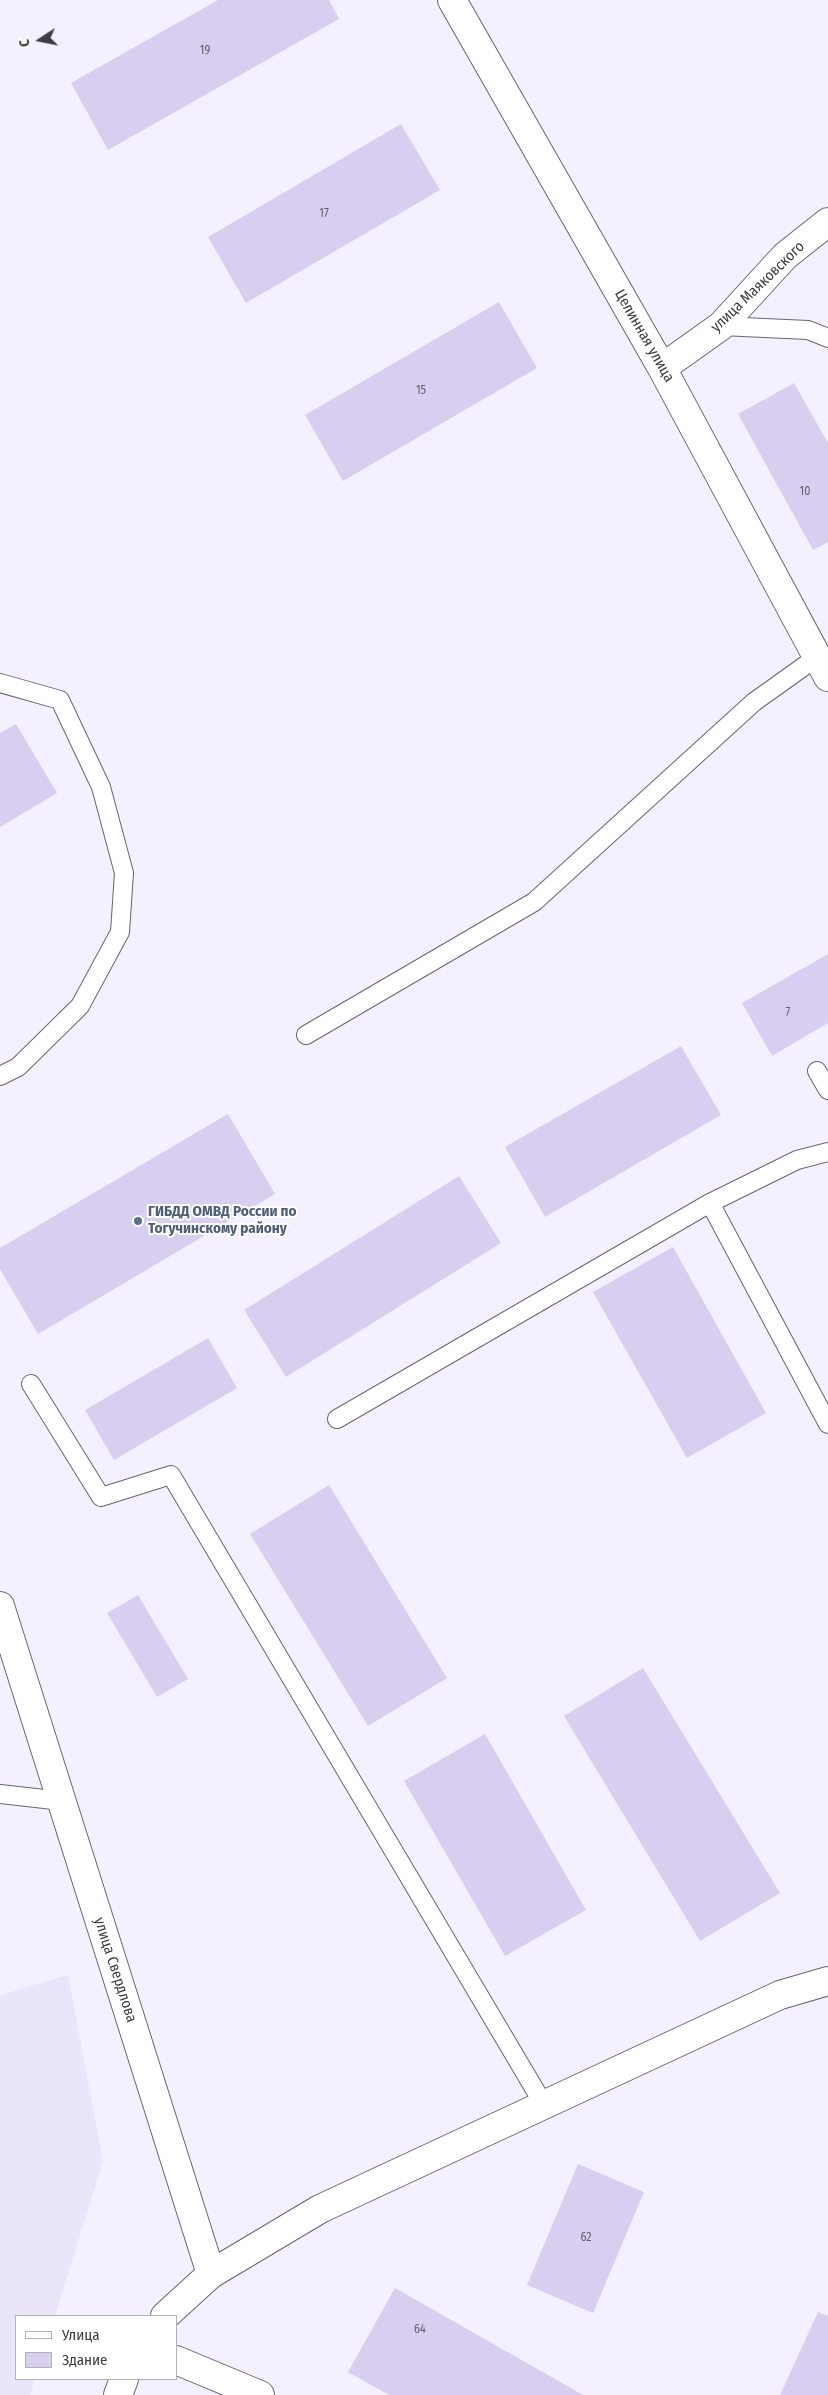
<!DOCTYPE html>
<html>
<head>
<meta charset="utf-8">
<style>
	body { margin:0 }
	#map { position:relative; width:828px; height:2395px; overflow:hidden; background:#f4f0ff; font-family:"Fira Sans Condensed",sans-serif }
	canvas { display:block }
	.legend { position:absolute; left:15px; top:2315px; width:162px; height:65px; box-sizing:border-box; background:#fff; border:1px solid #b1b1b3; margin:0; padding:6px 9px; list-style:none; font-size:15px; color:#3d3c41 }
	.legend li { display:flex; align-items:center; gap:10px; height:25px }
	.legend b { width:25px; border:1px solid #b1b1b3 }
	.north { position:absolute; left:15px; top:15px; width:50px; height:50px; -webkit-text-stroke:4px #fff; paint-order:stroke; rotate:259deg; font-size:14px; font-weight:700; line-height:20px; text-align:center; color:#3d3c41 }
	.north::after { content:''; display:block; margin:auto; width:18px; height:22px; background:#3d3c41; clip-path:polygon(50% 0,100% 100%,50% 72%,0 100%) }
</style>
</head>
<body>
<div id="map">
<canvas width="828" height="2395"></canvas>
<ul class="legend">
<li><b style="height:6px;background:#fff"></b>Улица</li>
<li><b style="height:14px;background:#d8cff0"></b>Здание</li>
</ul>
<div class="north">С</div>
</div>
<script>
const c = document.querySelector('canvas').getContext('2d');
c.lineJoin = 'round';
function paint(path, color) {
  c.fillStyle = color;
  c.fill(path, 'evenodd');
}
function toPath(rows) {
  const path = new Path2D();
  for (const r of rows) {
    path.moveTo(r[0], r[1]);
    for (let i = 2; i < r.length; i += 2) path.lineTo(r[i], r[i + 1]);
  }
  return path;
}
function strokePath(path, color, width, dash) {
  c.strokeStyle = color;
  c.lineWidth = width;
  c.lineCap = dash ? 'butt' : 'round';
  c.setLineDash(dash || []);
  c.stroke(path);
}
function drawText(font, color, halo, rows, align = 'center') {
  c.font = font + ' "Fira Sans Condensed",sans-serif';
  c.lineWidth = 4;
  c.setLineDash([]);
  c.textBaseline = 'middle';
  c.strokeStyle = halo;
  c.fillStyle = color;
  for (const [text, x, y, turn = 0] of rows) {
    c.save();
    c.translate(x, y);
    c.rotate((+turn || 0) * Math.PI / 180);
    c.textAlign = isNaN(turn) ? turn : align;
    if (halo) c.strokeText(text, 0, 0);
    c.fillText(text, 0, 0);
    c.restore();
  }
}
paint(toPath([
	[68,1975,103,2161,55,2316,16,2316,16,2379,35,2379,30,2395,0,2395,0,1995]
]), '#ebe5fb');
paint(toPath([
	[218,0,329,0,339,19,108,150,71,83],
	[401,124,440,190,246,303,208,237],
	[499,302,537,368,343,481,305,415],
	[794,383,828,443,828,542,813,550,738,414],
	[16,724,57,793,0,827,0,733],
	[828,954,828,1023,772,1056,742,1003],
	[681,1046,721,1115,545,1217,505,1147],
	[228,1114,275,1194,38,1334,0,1269,0,1248],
	[459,1176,501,1243,286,1377,244,1310],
	[673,1247,766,1413,687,1458,593,1292],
	[208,1338,237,1388,114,1460,85,1410],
	[329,1485,447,1678,368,1726,250,1534],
	[138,1595,188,1679,157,1697,107,1613],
	[643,1668,780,1893,700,1941,564,1716],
	[485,1734,586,1910,505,1956,404,1781],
	[578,2164,644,2192,593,2313,527,2285],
	[395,2288,583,2395,389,2395,348,2372],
	[818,2312,828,2316,828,2395,780,2395]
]), '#d8cff0');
const lane = toPath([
	[721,326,808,330,828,338],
	[0,683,60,700,101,787,124,873,120,932,80,1006,18,1067,0,1076],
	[306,1035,534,902,754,702,817,657],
	[817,1071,828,1090],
	[710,1203,828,1424],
	[31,1384,101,1497,171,1475,544,2105],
	[337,1419,710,1203,797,1160,828,1152],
	[0,1794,62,1801]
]);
const street = toPath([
	[452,0,662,368,828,677],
	[662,368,721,326,785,256,828,222],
	[0,1606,211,2274,165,2316],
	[211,2274,320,2209,780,1995,828,1981],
	[176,2360,260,2395],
	[118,2395,124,2379]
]);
strokePath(lane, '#696572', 20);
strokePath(street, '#696572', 30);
strokePath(lane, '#fff', 18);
strokePath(street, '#fff', 28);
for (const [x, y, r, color] of [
	[138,1221,5,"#5c6f8a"]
]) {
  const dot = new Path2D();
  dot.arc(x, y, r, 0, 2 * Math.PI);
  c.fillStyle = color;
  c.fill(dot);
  strokePath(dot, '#fff', 2);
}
drawText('12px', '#64616d', null, [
	["19",205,51],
	["17",324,214],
	["15",421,391],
	["10",805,492],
	["7",788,1013],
	["62",586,2238],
	["64",420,2330]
]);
drawText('15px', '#3d3c41', '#fff', [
	["улица Маяковского",758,287,-44],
	["Целинная улица",644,336,60],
	["улица Свердлова",115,1970,72]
]);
drawText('bold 15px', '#4e5e75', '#fff', [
	["ГИБДД ОМВД России по",148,1212],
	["Тогучинскому району",148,1229]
], 'left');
</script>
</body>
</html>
